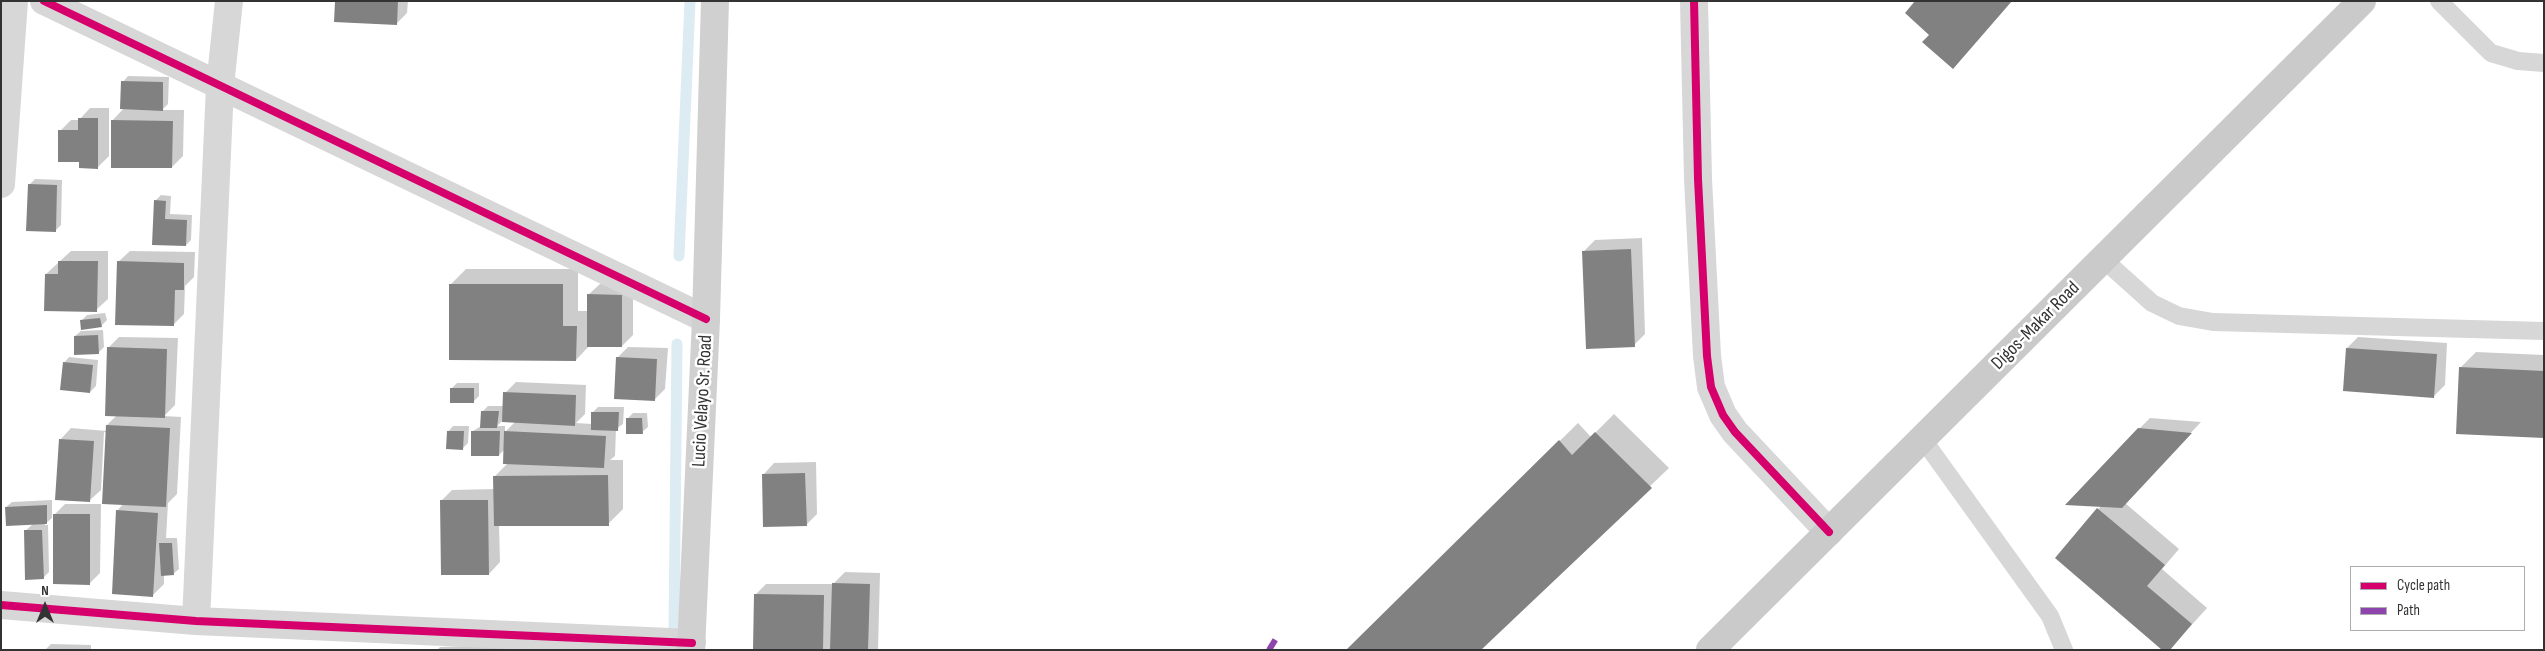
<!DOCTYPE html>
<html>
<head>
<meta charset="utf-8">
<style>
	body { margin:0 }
	#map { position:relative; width:2545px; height:651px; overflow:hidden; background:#fff; font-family:"Sofia Sans Condensed",sans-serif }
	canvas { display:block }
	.frame { position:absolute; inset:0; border:2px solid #333; pointer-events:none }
	.legend { position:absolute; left:2350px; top:566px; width:175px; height:65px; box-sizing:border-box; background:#fff; border:1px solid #adadad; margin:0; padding:6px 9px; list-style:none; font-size:15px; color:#333 }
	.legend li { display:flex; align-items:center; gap:10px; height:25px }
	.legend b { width:25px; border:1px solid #adadad }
	.north { position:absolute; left:20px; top:581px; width:50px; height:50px; -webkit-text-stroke:4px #fff; paint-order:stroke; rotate:0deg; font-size:14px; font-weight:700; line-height:20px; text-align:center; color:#333 }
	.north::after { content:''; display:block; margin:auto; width:18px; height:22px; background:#333; clip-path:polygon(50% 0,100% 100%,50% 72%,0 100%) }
</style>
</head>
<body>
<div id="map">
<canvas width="2545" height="651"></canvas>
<div class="frame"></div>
<ul class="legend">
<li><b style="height:6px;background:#d6006c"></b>Cycle path</li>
<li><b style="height:6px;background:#8e44ad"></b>Path</li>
</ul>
<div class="north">N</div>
</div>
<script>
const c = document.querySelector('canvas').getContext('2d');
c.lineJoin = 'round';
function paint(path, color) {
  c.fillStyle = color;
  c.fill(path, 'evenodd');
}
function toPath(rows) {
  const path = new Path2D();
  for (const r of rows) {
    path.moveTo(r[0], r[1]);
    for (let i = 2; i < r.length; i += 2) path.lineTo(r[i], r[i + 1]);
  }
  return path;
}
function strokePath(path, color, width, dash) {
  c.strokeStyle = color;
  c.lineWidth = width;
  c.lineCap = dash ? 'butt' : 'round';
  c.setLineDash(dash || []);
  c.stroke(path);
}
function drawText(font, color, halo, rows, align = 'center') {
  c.font = font + ' "Sofia Sans Condensed",sans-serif';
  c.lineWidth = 5;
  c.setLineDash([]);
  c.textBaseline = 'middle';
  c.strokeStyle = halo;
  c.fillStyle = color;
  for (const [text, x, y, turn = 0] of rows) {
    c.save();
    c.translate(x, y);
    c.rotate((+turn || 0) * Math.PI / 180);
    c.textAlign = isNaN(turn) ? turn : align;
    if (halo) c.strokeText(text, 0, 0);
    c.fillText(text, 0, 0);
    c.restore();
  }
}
paint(toPath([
	[336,1,408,1,407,13,396,24],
	[128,76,169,77,168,104,162,110,184,110,183,156,172,167,112,121,124,108,123,82],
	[90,108,109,108,109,156,98,167,80,161,60,131,71,120,79,120],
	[35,179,62,180,61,225,56,230,29,185],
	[161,195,171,196,170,214,192,215,191,240,186,245,153,243,155,201],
	[1642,238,1645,334,1634,345,1584,251,1595,240],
	[71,251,108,251,108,299,96,310,46,274],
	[130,251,195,252,194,277,185,286,184,314,173,325,118,262],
	[466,269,578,269,578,311,588,311,588,295,600,284,633,284,633,335,622,346,590,345,576,360,451,284],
	[105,313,107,320,101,326,81,321,87,315],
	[103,330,104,347,98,353,75,336,81,331],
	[119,337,178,338,175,405,164,416,181,417,177,494,168,503,166,538,177,538,179,569,173,574,164,575,164,584,153,595,117,511,124,503,107,433,104,432,101,490,89,501,60,440,71,428,107,431,107,425,117,415,108,348],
	[2358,337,2447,343,2445,385,2434,396,2347,348],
	[628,347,668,348,665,389,654,400,617,358],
	[2476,352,2544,355,2544,436,2461,367],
	[69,357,98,360,96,386,90,392,64,363],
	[516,382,586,385,585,414,576,423,592,424,593,412,598,407,624,407,623,424,616,429,615,456,610,460,623,460,623,509,608,524,499,525,500,562,489,574,441,501,452,490,495,489,495,476,508,463,505,449,499,455,473,431,481,426,482,412,488,406,504,406,505,393],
	[502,421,515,422,505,432,505,426,497,426],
	[457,383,479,383,479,396,473,402,451,389],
	[633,413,647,413,648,427,642,432,628,418],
	[1614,414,1669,468,1479,650,1348,650,1578,423,1591,437],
	[2150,418,2201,422,2125,503,2179,549,2162,569,2207,608,2169,650,2056,558,2101,506,2139,429],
	[453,426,469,426,468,443,463,448,448,432],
	[816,462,817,514,806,525,763,475,774,463],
	[52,500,52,518,44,525,48,525,49,572,43,578,25,531,33,524,6,507,12,502],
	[65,504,101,504,100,573,89,584,54,515],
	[845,572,880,573,878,650,755,650,755,595,766,584,833,584],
	[51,644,91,645,91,650,45,650],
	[532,644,532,650,437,650,440,647]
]), '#0003');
strokePath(toPath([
	[679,256,690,1],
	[674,629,677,344]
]), '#ddebf3', 11);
paint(toPath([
	[335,1,398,1,397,25,334,22],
	[1915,1,2012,1,1953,69,1922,42,1929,35,1905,13],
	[121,81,163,82,163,111,120,109],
	[78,118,98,118,98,169,79,168,79,162,58,162,58,130,78,130],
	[111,120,173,121,172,168,111,168],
	[28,184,57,185,56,232,26,231],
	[154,200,166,201,165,219,187,220,186,246,152,245],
	[1631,249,1635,347,1586,349,1582,251],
	[58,261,98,261,97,312,44,311,45,274,58,274],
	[117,261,184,263,184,290,175,290,174,326,115,325],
	[449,284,563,284,563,326,577,326,576,361,449,360],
	[587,294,622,295,622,347,587,347],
	[100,318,102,327,81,330,80,320],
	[98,335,99,354,74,355,74,336],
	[107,347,167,349,165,418,105,416],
	[2346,348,2437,354,2434,398,2343,391],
	[616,357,657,359,655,401,614,399],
	[63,362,93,365,90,393,60,390],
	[2459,367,2544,371,2544,438,2456,434],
	[450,388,474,388,474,403,450,403],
	[503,392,576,395,575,426,502,422],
	[481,411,499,411,497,428,480,428],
	[591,412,619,412,618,431,591,430],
	[626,418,642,418,643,434,626,434],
	[106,425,170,428,166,507,102,504],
	[2138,428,2192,433,2122,508,2065,505],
	[447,431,464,431,463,450,446,449],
	[471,431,500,431,499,456,471,456],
	[504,431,606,436,604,468,503,464],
	[1595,432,1652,488,1481,650,1346,650,1559,440,1572,455],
	[59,439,94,441,90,502,55,500],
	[805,473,807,526,763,527,762,474],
	[608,475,609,526,494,526,493,476],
	[440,500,488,500,489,575,441,575],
	[47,505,47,524,6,526,5,507],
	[2097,508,2165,565,2147,586,2192,624,2170,650,2162,650,2055,558],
	[116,510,158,513,153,597,112,594],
	[53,514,90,514,90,585,53,584],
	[24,530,42,530,44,579,25,580],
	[159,543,172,543,174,575,161,576],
	[832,583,870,584,868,650,830,650],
	[754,594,824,595,823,650,753,650]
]), '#818181');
strokePath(toPath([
	[2439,1,2491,53,2518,61,2544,63],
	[2103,259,2152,303,2179,316,2213,322,2544,331],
	[1922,438,2050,616,2064,650]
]), '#d7d7d7', 18);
strokePath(toPath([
	[44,1,706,319],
	[1694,1,1698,179,1707,356,1711,387,1723,415,1735,432,1829,532],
	[1,184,14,1],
	[1,605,196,621,692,643],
	[196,621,220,86,229,1]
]), '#d7d7d7', 28);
strokePath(toPath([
	[691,650,706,319,715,1]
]), '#d0d0d0', 28);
strokePath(toPath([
	[1710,650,2362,1]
]), '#cacaca', 28);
strokePath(toPath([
	[1269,650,1277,637]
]), '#8e44ad', 6, [12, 6]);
strokePath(toPath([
	[44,1,706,319],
	[1694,1,1698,179,1707,356,1711,387,1723,415,1735,432,1829,532],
	[1,605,196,621,692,643]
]), '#d6006c', 8);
drawText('19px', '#333', '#fff', [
	["Digos-Makar Road",2036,326,-45],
	["Lucio Velayo Sr. Road",703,401,-87]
]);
</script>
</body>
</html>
